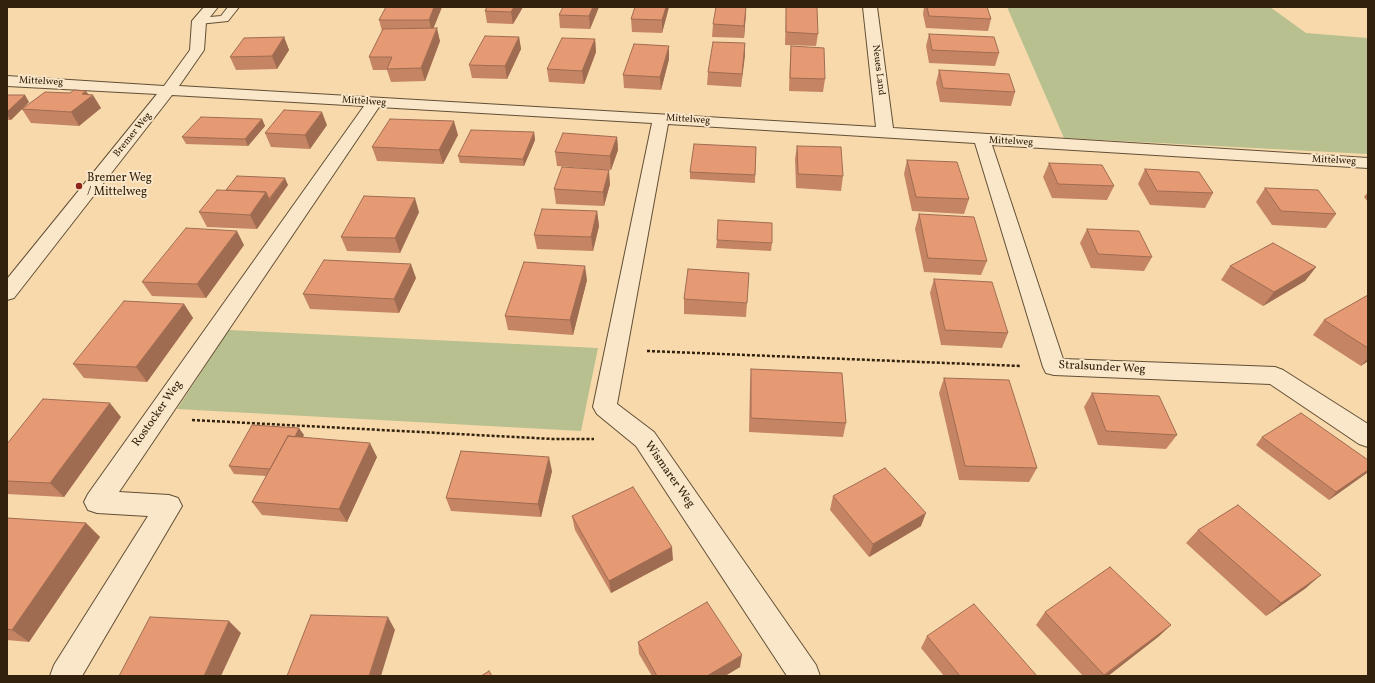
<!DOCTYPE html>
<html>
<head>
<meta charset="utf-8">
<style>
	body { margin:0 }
	#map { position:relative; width:1375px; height:683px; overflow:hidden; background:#f7d9ac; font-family:Vollkorn,serif }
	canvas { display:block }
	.frame { position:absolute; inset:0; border:8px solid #31210d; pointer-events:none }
</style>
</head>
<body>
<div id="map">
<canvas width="1375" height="683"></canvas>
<div class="frame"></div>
</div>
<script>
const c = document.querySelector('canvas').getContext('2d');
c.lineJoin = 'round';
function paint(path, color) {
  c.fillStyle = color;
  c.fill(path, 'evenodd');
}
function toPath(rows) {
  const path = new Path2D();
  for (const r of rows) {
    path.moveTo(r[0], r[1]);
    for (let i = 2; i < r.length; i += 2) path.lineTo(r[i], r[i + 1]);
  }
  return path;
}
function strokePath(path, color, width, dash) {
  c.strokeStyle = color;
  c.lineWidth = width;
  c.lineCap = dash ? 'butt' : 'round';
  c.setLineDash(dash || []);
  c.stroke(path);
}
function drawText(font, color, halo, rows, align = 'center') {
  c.font = font + ' Vollkorn,serif';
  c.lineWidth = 4;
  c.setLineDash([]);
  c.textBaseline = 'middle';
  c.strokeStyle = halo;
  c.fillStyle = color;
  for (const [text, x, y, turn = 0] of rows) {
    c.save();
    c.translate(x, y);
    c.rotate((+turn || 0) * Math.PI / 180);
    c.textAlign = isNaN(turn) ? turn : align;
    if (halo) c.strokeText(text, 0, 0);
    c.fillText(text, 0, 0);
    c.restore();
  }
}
paint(toPath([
	[1007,7,1270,7,1306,33,1368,38,1368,154,1064,138],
	[229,330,598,348,581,431,177,409]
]), '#b7c08e');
const service = toPath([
	[228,7,239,7,228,21,199,24,194,21,199,18,221,16,228,7]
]);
const minor = toPath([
	[204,7,218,7,206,22,204,50,179,86,876,127,863,7,877,7,893,128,1368,158,1368,168,992,145,1063,359,1275,367,1283,370,1368,424,1368,447,1359,444,1270,384,1054,375,1046,373,1043,367,975,143,668,124,617,404,654,432,816,665,820,676,787,676,636,446,597,414,593,407,652,123,379,107,119,492,169,495,178,498,182,506,82,676,50,676,54,665,148,516,97,513,88,510,84,502,88,494,364,106,172,95,14,298,7,300,7,279,157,94,7,86,7,76,164,86,190,50,192,21,204,7]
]);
strokePath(service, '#624f35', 2);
strokePath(minor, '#624f35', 2);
strokePath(toPath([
	[647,351,1021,366],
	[192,420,553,439,594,439]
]), '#31210d', 2.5, [3, 2]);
paint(service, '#fae6c9');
paint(minor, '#fae6c9');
paint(toPath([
	[442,7,433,28,440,41,425,81,391,82,387,70,373,70,369,57,382,31,379,20],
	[487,7,523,7,513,24,487,23,485,11],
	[599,7,590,29,560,28,559,15],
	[669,7,662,33,632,32,631,19],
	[786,7,818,34,816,46,785,45],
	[924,7,987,7,991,19,988,31,926,28,923,14],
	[746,12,744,38,712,37,713,24],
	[929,34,999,53,995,66,929,63,926,46],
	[284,37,289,50,277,69,236,70,230,57],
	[519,37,521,49,507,79,472,78,469,65],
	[595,39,596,52,584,84,549,82,547,69],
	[745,43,741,87,707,85,708,72],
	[791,46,825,79,823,92,789,91,790,59],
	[669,59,661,90,624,88,623,75],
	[939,70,1015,92,1011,106,940,102,936,83],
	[86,91,88,94,101,108,79,126,31,123,22,109,11,120,7,120,7,95,29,102,23,108,70,93],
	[262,119,265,126,248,146,186,144,182,137],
	[327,125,310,149,271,147,265,133],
	[534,132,535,140,524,166,460,163,458,156],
	[458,135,443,164,377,161,372,147],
	[617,137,618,150,611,170,557,166,555,152],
	[797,146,843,176,841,191,796,188,795,159],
	[756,147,755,183,690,179,690,172],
	[907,160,969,199,964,214,912,211,904,174],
	[1049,163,1114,186,1107,200,1052,198,1043,177],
	[1145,169,1213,193,1205,208,1150,205,1138,184],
	[610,184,604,206,556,204,554,189],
	[288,185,257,229,207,227,199,212],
	[1265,188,1336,214,1326,228,1272,225,1256,202],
	[1368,192,1368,202,1364,197],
	[597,211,599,226,593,251,537,249,534,235],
	[419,212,400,253,347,251,341,237],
	[919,214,987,261,981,275,924,272,915,229],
	[1087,229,1152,257,1144,271,1091,268,1080,243],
	[717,240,772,243,771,251,716,248],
	[244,245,206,298,152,296,142,282],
	[1230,266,1316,267,1305,281,1263,306,1221,280],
	[416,278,399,313,310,309,303,294],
	[934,279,1008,333,1002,348,941,345,930,293],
	[587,280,573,335,508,330,505,316],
	[1368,295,1368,361,1361,366,1313,335,1324,320],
	[684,299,747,303,746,317,684,314],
	[184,304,193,318,147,382,84,378,73,364],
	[751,369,846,423,843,437,749,432,750,383],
	[944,378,1037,468,1029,482,959,480,939,393],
	[1092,393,1177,435,1166,449,1098,445,1084,407],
	[121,417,64,497,7,494,7,444],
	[304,435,303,437,377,457,347,522,262,515,252,502,266,476,234,474,229,466],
	[1262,437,1368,472,1329,500,1256,445],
	[552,471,541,517,451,511,446,498],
	[833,496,921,526,869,557,830,510],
	[572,516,673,560,611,593,575,530],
	[7,518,86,523,100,537,29,642,7,640],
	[1198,530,1306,588,1266,616,1186,543],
	[1045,612,1171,625,1158,637,1108,676,1083,676,1036,625],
	[927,636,1037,676,944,676,921,648],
	[638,642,740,667,725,676,652,676,639,654]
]), '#c58464');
paint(toPath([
	[434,7,442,7,432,32,429,20],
	[514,7,523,7,513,24,511,12],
	[593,7,599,7,590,29,589,16],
	[666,7,669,7,662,33,662,20],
	[746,7,746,12,744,38,744,26],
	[437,28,440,41,425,81,421,68],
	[284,37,289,50,277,69,272,56],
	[519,37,521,49,507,79,505,66],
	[595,39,596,52,584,84,582,71],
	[745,43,745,56,741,87,742,74],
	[669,46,669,59,661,90,660,77],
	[86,91,90,98,93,95,101,108,79,126,71,112,82,94],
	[25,95,29,102,11,120,7,115,7,112],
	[322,112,327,125,310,149,305,135],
	[262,119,265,126,248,146,245,139],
	[454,121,458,135,443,164,439,150],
	[534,132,535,140,524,166,523,159],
	[617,137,618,150,611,170,610,156],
	[609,170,610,184,604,206,603,192],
	[285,178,288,185,273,206,270,199],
	[266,192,273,206,257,229,250,215],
	[415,198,419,212,400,253,395,238],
	[597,211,599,226,593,251,591,237],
	[237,231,244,245,206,298,197,284],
	[411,264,416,278,399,313,394,299],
	[585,266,587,280,573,335,570,320],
	[1316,267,1305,281,1263,306,1274,292],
	[184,304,193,318,147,382,136,367],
	[1368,358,1368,361,1361,366],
	[110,403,121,417,64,497,50,483],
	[299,428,304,435,282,477,278,470],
	[370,443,377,457,347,522,339,509],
	[549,457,552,471,541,517,538,504],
	[1368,470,1368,472,1367,473,1329,500,1336,492],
	[926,513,921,526,869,557,873,544],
	[86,523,100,537,29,642,12,630],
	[672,547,673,560,611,593,609,581],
	[1321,575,1306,588,1266,616,1281,603],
	[388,617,395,630,381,676,369,676],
	[229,621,241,633,221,676,204,676],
	[1171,625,1158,637,1108,676,1104,676],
	[742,655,740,667,725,676,707,676]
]), '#a06c51');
const building = toPath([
	[386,7,434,7,429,20,379,20,386,7],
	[487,7,514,7,511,12,485,11,487,7],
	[563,7,593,7,589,16,559,15,563,7],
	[635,7,666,7,662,20,631,19,635,7],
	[716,7,746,7,744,26,713,24,716,7],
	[786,7,817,7,818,34,786,32,786,7],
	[927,7,987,7,991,19,929,16,927,7],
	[437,28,421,68,387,69,392,57,369,57,383,29,437,28],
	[929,34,994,37,999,53,932,50,929,34],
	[485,36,519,37,505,66,469,65,485,36],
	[284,37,272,56,230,57,244,38,284,37],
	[562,38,595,39,582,71,547,69,562,38],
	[713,42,745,43,742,74,708,72,713,42],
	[634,44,669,46,660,77,623,75,634,44],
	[791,46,824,48,825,79,790,78,791,46],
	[939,70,1009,74,1015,92,943,88,939,70],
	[74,90,86,91,82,94,93,95,71,112,22,109,45,92,70,93,74,90],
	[7,95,25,95,7,112,7,95],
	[284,110,322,112,305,135,265,133,284,110],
	[201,117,262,119,245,139,182,137,201,117],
	[390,119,454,121,439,150,372,147,390,119],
	[471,130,534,132,523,159,458,156,471,130],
	[563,133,617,137,610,156,555,152,563,133],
	[694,144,756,147,755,175,690,172,694,144],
	[797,146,841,147,843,176,798,174,797,146],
	[907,160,957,162,969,199,916,197,907,160],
	[1049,163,1102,165,1114,186,1058,184,1049,163],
	[562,167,609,170,603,192,554,189,562,167],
	[1145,169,1199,172,1213,193,1157,191,1145,169],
	[237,176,285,178,269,199,266,192,226,190,237,176],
	[1265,188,1318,190,1336,214,1281,211,1265,188],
	[217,190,266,192,250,215,199,212,217,190],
	[364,196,415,198,395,238,341,237,364,196],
	[542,209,597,211,591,237,534,235,542,209],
	[919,214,974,217,987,261,928,258,919,214],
	[718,220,772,223,772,243,717,240,718,220],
	[186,228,237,231,197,284,142,282,186,228],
	[1087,229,1139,231,1152,257,1098,254,1087,229],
	[1273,243,1316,267,1274,292,1230,266,1273,243],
	[324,260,411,264,394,299,303,294,324,260],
	[524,262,585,266,570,320,505,316,524,262],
	[688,269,749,273,747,303,684,299,688,269],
	[934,279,992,282,1008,333,945,330,934,279],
	[1368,295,1368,348,1324,320,1368,295],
	[124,301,184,304,136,367,73,364,124,301],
	[751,369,842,373,846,423,751,418,751,369],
	[944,378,1009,380,1037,468,965,466,944,378],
	[1092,393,1159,396,1177,435,1106,431,1092,393],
	[43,399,110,403,50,483,7,481,7,444,43,399],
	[1301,413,1368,460,1368,470,1336,492,1262,437,1301,413],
	[252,425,299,428,295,437,288,436,270,469,229,466,252,425],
	[288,436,370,443,339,509,252,502,288,436],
	[461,451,549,457,538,504,446,498,461,451],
	[885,468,926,513,873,544,833,496,885,468],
	[633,487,672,547,609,581,572,516,633,487],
	[1238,505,1321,575,1281,603,1198,530,1238,505],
	[7,518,86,523,12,630,7,629,7,518],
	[1110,567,1171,625,1104,675,1045,612,1110,567],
	[707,602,742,655,707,676,657,676,638,642,707,602],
	[974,604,1037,676,960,676,927,636,974,604],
	[311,615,388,617,369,676,287,676,311,615],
	[150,617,229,621,204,676,119,676,150,617],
	[489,671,492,676,481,676,489,671]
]);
paint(building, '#e59a74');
strokePath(building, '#a06c51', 1);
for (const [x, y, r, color] of [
	[79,186,4,"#8f2418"]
]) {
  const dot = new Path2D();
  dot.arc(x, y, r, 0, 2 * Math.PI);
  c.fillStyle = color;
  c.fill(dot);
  strokePath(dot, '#fae6c9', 1.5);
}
drawText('10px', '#31210d', '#fae6c9', [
	["Neues Land",878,70,83],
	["Mittelweg",41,82,3],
	["Mittelweg",364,102,4],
	["Mittelweg",688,120,4],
	["Bremer Weg",133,135,-51],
	["Mittelweg",1011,142,3],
	["Mittelweg",1334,161,3]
]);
drawText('12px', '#31210d', '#fae6c9', [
	["Bremer Weg",87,179],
	["/ Mittelweg",87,193]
], 'left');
drawText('12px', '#31210d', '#fae6c9', [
	["Stralsunder Weg",1102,368,3],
	["Rostocker Weg",158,414,-55],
	["Wismarer Weg",669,475,55]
]);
</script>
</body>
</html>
